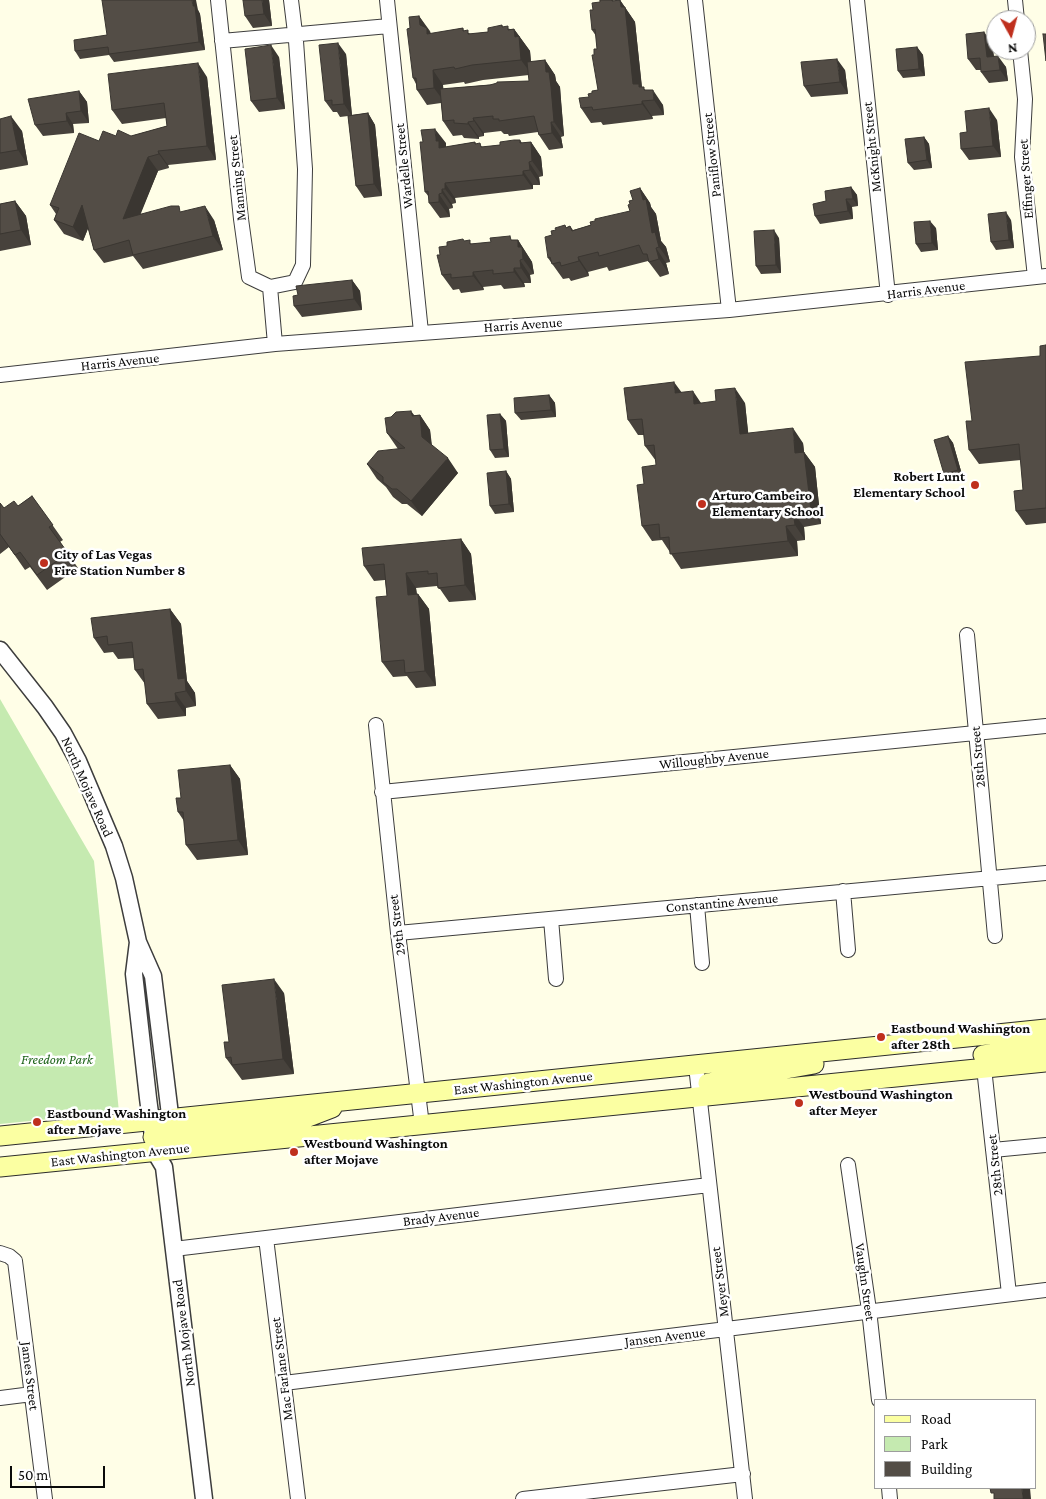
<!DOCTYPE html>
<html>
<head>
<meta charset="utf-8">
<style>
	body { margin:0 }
	#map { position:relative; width:1046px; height:1499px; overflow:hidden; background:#fffee7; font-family:"Crimson Pro",serif }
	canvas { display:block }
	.legend { position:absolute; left:874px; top:1399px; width:162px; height:90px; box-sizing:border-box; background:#fff; border:1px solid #9d9d9d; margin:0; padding:6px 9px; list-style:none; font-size:15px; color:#0a0a0a }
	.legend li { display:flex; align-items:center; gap:10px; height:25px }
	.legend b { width:25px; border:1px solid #9d9d9d }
	.north { position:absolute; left:986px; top:10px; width:50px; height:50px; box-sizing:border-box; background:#fff; border:1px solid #9d9d9d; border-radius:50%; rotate:173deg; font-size:14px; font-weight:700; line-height:20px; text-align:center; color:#0a0a0a }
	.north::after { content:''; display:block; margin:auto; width:18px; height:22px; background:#bf2f1d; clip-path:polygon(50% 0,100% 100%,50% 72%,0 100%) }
	.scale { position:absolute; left:10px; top:1466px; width:95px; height:22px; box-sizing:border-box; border:2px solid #0a0a0a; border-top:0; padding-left:6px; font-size:15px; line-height:18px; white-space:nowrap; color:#0a0a0a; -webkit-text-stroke:4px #fff; paint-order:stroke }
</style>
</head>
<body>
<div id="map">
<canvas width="1046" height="1499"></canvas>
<ul class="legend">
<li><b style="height:6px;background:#fbffa2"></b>Road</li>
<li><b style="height:14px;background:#c5eab0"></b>Park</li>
<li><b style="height:14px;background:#534d46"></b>Building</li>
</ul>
<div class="north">N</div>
<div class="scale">50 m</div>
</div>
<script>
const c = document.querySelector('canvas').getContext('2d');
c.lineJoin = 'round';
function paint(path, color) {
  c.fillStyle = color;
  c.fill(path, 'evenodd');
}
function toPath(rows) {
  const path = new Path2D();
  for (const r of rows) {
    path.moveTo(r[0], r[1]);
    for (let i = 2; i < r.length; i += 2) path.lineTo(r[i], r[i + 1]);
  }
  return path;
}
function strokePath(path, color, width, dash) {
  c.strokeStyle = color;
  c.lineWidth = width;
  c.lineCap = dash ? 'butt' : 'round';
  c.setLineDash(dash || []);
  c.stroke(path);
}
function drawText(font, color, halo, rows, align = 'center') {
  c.font = font + ' "Crimson Pro",serif';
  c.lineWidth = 5;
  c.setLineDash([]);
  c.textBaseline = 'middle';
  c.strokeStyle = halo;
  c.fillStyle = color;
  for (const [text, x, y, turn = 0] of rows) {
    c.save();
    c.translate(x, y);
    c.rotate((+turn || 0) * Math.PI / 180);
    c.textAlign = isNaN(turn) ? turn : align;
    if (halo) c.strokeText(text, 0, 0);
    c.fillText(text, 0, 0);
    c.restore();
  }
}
paint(toPath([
	[0,699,94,861,119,1112,0,1124]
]), '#c5eab0');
const minor = toPath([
	[218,0,241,219,249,277,270,287,275,344],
	[387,0,421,332],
	[695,0,729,310],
	[857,0,888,295],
	[1015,0,1017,20],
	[222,41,389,26],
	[1020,50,1025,99,1022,157,1035,277],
	[270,287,295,282,303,265,305,169,296,41,291,0],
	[0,375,275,344,729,310,1046,276],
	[967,635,995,936],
	[376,725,398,933,422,1125],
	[382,792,1046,726],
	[843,891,848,950],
	[697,905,702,963],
	[551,919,556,979],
	[398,933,1046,873],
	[983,1059,1009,1294],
	[696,1066,745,1499],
	[993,1150,1046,1145],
	[848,1165,869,1310,879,1400],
	[266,1238,298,1499],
	[174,1249,709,1185],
	[0,1253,9,1256,15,1261,45,1499],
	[284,1383,1046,1290],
	[0,1398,32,1394],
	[889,1488,890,1499],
	[523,1499,743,1474]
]);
const tertiary = toPath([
	[0,650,45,707,63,733,78,761,114,846,124,878,138,942,153,976,172,1131],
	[138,942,134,974,148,1098,155,1152,164,1167,204,1499]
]);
const secondary = toPath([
	[983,1055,1046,1046],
	[708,1083,814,1064],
	[0,1136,1046,1029],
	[153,1137,293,1123,332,1108],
	[0,1167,1046,1062]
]);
strokePath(minor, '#3d3d3d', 16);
strokePath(tertiary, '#3d3d3d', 19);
strokePath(secondary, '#2c2c2c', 21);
strokePath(minor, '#fff', 14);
strokePath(tertiary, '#fff', 16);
strokePath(secondary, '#fbffa2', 19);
paint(toPath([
	[269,0,272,26,253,28,245,16],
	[600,0,613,0,614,1,620,0,635,22,642,87,663,105,664,115,652,116,653,119,603,125,601,122,591,123,581,108,592,93,598,90,594,55,597,49,596,36,592,30,593,10,600,2],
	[198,10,200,14,205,50,114,62,109,55,80,59,75,51,107,35],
	[419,16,430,31,431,34,463,28,464,31,471,34,488,32,502,25,503,27,510,29,514,29,530,51,531,62,545,60,555,75,556,81,560,87,561,102,564,136,561,137,563,148,549,150,539,135,538,132,509,136,508,134,504,134,501,131,484,133,484,136,479,137,479,139,464,138,462,135,453,136,443,121,441,103,427,105,417,90,416,84,413,78,410,28],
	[529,75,529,81,443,89,443,85,464,82,465,84,483,80],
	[984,32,992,43,994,56,1006,67,1008,81,989,83,981,72,981,70,976,70,968,59],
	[917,47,923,55,925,76,903,78,898,71],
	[346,54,352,115,368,113,375,125,382,196,364,198,356,186,348,116,340,117,337,112,333,112,325,101],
	[279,57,285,109,259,112,251,101],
	[845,70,848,94,811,97,804,86],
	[207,77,216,160,168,165,169,168,158,171,140,214,183,212,214,220,223,250,143,269,133,256,104,263,94,250,88,228,83,241,64,234,54,220,56,214,50,205,99,141,116,136,131,136,167,126,166,118,122,124,112,110],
	[79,91,87,102,89,123,73,124,74,133,43,136,35,125],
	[0,119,22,131,28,165,0,170],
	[997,120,1001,157,969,160,961,149,967,132],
	[924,137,929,144,932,168,914,170,908,163],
	[520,140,522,143,531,142,541,157,543,176,539,177,540,185,533,185,533,189,455,198,456,203,452,204,453,208,449,209,450,217,440,218,429,203,429,197,425,192,423,142,446,143,446,147,475,142,476,144,483,147,500,145],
	[851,187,857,195,858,206,852,207,853,219,820,224,815,216,826,201],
	[640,188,650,203,651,207,656,214,661,241,666,247,670,262,666,263,669,274,660,277,648,261,609,271,607,267,588,272,589,276,571,281,569,278,563,279,548,258,552,235,567,227,570,226,573,230,591,225,630,211,633,200],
	[15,201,26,216,31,245,0,251,0,204],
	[1011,220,1014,248,996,250,991,242],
	[936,228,938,250,921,252,916,244],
	[779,238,781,273,761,274,756,266],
	[518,240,532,262,534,274,530,275,531,283,524,283,525,287,504,289,501,285,483,287,484,290,461,293,459,289,453,290,442,275,440,255,447,246,465,241,472,244],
	[352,280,360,291,362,310,302,317,294,306,298,295],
	[1046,345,1046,523,1026,525,1016,511,1023,490,1021,460,979,464,969,450,972,421,1040,356],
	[681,392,701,403,745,403,748,433,803,443,804,452,815,467,821,524,804,527,805,540,797,541,798,556,681,569,662,540,652,541,642,526,644,484,656,465,656,461,645,446,644,435,638,435,628,420],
	[549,395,555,403,556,417,521,420,515,413],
	[500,414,506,421,509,457,495,458,490,450],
	[415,415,420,415,430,430,432,445,458,473,422,516,407,504,402,504,393,497,386,487,377,479,367,464,398,449,387,433],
	[948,436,953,443,963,478,950,482,944,474],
	[506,471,511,479,514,512,495,514,490,506],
	[32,496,63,540,60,542,78,568,47,590,30,567,25,570,9,547,0,554,0,503,4,508,18,506],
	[461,539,471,554,476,600,449,602,440,589,439,589,437,586,416,588,417,594,418,594,429,609,436,686,416,688,407,676,393,677,382,662,387,596,385,580,374,581,364,566],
	[170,609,181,624,187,681,195,693,196,706,186,708,186,716,158,719,147,704,145,684,135,670,134,658,118,659,113,652,104,653,94,638],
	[230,765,240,779,248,855,197,860,186,845,184,821,178,812,181,798],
	[284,993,294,1074,242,1080,226,1058,229,1042]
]), '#47423c');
paint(toPath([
	[192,0,196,0,198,10,200,14,205,50,199,42],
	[262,0,269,0,272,26,264,14],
	[620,0,635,22,642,89,633,84],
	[419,16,437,43,438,49,420,25],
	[514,29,530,51,532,75,521,60,515,37],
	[984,32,992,43,995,68,987,57],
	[338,43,346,54,352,116,344,104],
	[271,45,279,57,285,109,277,98],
	[917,47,923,55,925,76,919,69],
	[998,56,1006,67,1008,81,1000,70],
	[837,59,845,70,848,94,840,82],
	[545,60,555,75,556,81,560,87,564,136,554,122,546,72],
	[198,63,207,77,216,160,207,146],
	[433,70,443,85,445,103,434,88],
	[653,90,663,105,664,115,654,100],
	[79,91,87,102,89,123,81,111],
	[642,101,652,116,653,119,642,104],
	[989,108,997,120,1001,157,993,146],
	[66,113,73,124,74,133,67,121],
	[368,113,375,125,382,196,374,184],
	[11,116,22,131,28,165,18,150],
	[473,118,484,133,484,136,474,121],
	[468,122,479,137,479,139,468,124],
	[551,122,561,137,563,148,552,133],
	[435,129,446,143,446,152,439,148,436,141],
	[924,137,929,144,932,168,927,160],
	[531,142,541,157,543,176,532,161],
	[158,151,168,165,169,168,159,154],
	[148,157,158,171,133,233,123,219],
	[529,162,539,177,540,185,530,170],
	[523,171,533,185,533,189,523,175],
	[445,183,455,198,456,203,445,189],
	[851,187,857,195,858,206,853,199],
	[640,188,650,203,651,207,656,214,661,241,666,247,670,262,659,247,652,233],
	[442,189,452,204,453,208,442,193],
	[439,194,449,209,450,217,439,202],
	[846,199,852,207,853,219,848,211],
	[15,201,26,216,31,245,21,230],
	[82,205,92,219,83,241,73,227],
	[205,206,214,220,223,250,213,236],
	[1006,212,1011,220,1014,248,1009,240],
	[930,221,936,228,938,250,932,243],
	[774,230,779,238,781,273,776,265],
	[518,240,532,262,534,274,523,259,518,247],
	[656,248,666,263,669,274,659,259],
	[578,257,588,272,589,276,579,261],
	[520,260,530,275,531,283,521,268],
	[514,268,524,283,525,287,514,272],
	[473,272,483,287,484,290,473,276],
	[352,280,360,291,362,310,354,299],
	[674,382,685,397,675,393],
	[735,388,745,403,750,449,740,434],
	[693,391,703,406,694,404],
	[549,395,555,403,556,417,551,410],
	[411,411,421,424,420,415,430,430,432,452,422,437,412,416],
	[500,414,506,421,509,457,504,449],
	[793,428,803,443,806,468,795,453],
	[948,436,953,443,963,478,958,470],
	[804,452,815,467,821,524,811,510],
	[448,458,458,473,422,516,411,501],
	[506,471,511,479,514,512,509,504],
	[793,512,804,527,805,540,795,525],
	[786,526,797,541,798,556,788,541],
	[461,539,471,554,476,600,465,585],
	[406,573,416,588,418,610,408,595],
	[418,594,429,609,436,686,425,671],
	[170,609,181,624,187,681,195,693,196,706,178,679],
	[175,693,186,708,186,716,176,701],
	[230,765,240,779,248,855,238,840],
	[274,979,284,993,294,1074,283,1059],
	[1022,1488,1030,1488,1031,1499,1023,1499]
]), '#3a3631');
const building = toPath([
	[102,0,192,0,193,6,195,6,199,42,109,54,108,47,75,51,74,40,107,35,102,0],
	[243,0,262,0,264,14,245,16,243,0],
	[600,0,612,0,612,1,620,0,621,7,625,7,633,84,639,84,639,87,644,87,644,90,653,90,654,100,642,101,642,104,593,110,592,107,581,108,579,98,589,97,588,94,592,93,592,91,598,90,592,55,594,55,594,49,597,49,595,29,592,30,590,10,593,10,592,3,600,2,600,0],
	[419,16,420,25,427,28,427,34,463,28,463,31,468,30,468,34,488,32,488,28,502,25,502,27,508,26,508,30,514,29,515,37,519,36,521,60,472,65,455,69,454,67,433,70,434,88,417,90,416,78,413,78,407,29,410,28,409,17,419,16],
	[984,32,987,57,998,56,1000,70,981,72,980,58,968,59,966,34,984,32],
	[1043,34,1046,34,1046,61,1043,34],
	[338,43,344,104,332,105,332,100,325,101,319,45,338,43],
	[271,45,277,98,251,101,245,49,271,45],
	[917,47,919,69,898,71,896,49,917,47],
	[837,59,840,82,804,86,801,62,837,59],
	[545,60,546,72,549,72,551,87,554,122,551,122,552,133,539,135,534,116,499,121,499,119,493,119,493,116,473,118,474,121,468,122,468,124,454,123,454,120,443,121,440,89,490,85,497,83,497,82,529,81,527,62,545,60],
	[198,63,207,146,158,151,159,154,148,157,123,219,171,206,179,206,180,212,205,206,213,236,133,255,129,240,94,250,82,205,73,227,54,220,59,208,50,205,79,133,99,141,103,131,116,136,118,130,131,136,167,126,164,103,112,110,108,74,198,63],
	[79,91,81,111,66,113,67,121,35,125,28,99,79,91],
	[989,108,993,146,961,149,960,133,967,132,965,111,989,108],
	[368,113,374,184,356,186,348,116,368,113],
	[11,116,18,150,0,153,0,119,11,116],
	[435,129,436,141,439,141,439,148,475,142,475,144,480,143,481,147,500,145,500,142,514,140,520,140,520,143,531,142,532,161,529,162,530,170,523,171,523,175,445,183,445,189,442,189,442,193,439,194,439,202,429,203,428,191,425,192,420,142,423,142,421,130,435,129],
	[924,137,927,160,908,163,905,139,924,137],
	[851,187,853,199,846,199,848,211,815,216,813,204,826,201,825,191,851,187],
	[640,188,643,200,646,199,652,233,655,232,659,247,656,248,659,259,649,262,647,254,643,254,639,245,599,256,598,252,578,257,579,261,561,266,560,262,552,264,550,257,548,258,545,237,552,235,551,231,556,230,555,228,565,225,566,228,570,226,572,231,591,225,590,222,595,221,595,219,630,211,628,205,630,204,629,201,633,200,630,191,640,188],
	[15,201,21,230,0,234,0,204,15,201],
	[1006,212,1009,240,991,242,988,214,1006,212],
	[930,221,932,243,916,244,914,222,930,221],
	[774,230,776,265,756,266,754,231,774,230],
	[510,236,511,240,518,240,518,247,522,247,523,259,520,260,521,268,514,268,514,272,493,274,493,270,473,272,473,276,451,278,451,274,442,275,437,255,440,255,439,247,447,246,447,242,463,239,464,241,470,240,470,244,491,242,490,238,510,236],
	[352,280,354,299,294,306,293,296,298,295,296,286,352,280],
	[1046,345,1046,508,1016,511,1014,491,1023,490,1019,444,969,450,966,421,972,421,965,362,1040,356,1040,346,1046,345],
	[674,382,675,393,693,391,694,404,716,401,715,390,735,388,740,434,793,428,795,453,804,452,811,510,793,512,795,525,786,526,788,541,670,554,669,537,660,538,659,524,642,526,637,485,644,484,642,467,656,465,654,445,645,446,642,419,628,420,624,388,674,382],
	[549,395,551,410,515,413,514,398,549,395],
	[411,411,412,416,420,415,422,437,448,458,411,501,397,489,392,489,383,482,383,477,367,464,378,451,405,448,387,433,385,418,391,417,396,412,411,411],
	[500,414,504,449,490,450,487,415,500,414],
	[948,436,958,470,944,474,934,440,948,436],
	[506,471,509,504,490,506,487,473,506,471],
	[32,496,53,525,49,527,68,553,37,575,20,552,15,555,0,534,0,503,4,508,14,501,18,506,32,496],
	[461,539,465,585,438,588,437,573,428,574,428,571,406,573,408,595,418,594,425,671,405,673,404,660,382,662,376,597,387,596,384,564,364,566,362,548,461,539],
	[170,609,178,679,185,678,186,691,175,693,176,701,147,704,143,669,135,670,132,642,108,645,107,636,94,638,91,618,170,609],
	[230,765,238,840,186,845,183,812,178,812,176,798,181,798,178,770,230,765],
	[274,979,283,1059,232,1065,231,1057,226,1058,224,1042,229,1042,222,985,274,979],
	[990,1488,1022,1488,1023,1499,994,1499,994,1493,991,1493,990,1488]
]);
paint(building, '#534d46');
strokePath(building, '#3a3631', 1);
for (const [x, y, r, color] of [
	[975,485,5,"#bf2f1d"],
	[702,504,5,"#bf2f1d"],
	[44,563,5,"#bf2f1d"],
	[881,1037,5,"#bf2f1d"],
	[799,1103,5,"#bf2f1d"],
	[37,1122,5,"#bf2f1d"],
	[294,1152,5,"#bf2f1d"]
]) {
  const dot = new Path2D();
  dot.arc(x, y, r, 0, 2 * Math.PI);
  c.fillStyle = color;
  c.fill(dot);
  strokePath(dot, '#fff', 2);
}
drawText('14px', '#0a0a0a', '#fff', [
	["McKnight Street",872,147,-96],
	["Paniflow Street",712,155,-96],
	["Wardelle Street",404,166,-96],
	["Manning Street",237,178,-96],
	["Effinger Street",1026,179,-94],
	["Harris Avenue",926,290,-7],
	["Harris Avenue",523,325,-4],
	["Harris Avenue",120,362,-6],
	["28th Street",978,757,-95],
	["Willoughby Avenue",714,759,-6],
	["North Mojave Road",87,787,66],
	["Constantine Avenue",722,903,-5],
	["29th Street",397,925,-97],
	["East Washington Avenue",523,1083,-6],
	["East Washington Avenue",120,1155,-6],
	["28th Street",995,1165,-96],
	["Brady Avenue",441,1217,-7],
	["Meyer Street",720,1282,-97],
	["Vaughn Street",865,1282,82],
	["North Mojave Road",184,1333,-97],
	["Jansen Avenue",665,1337,-7],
	["Mac Farlane Street",282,1369,-97],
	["James Street",30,1376,83]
]);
drawText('bold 14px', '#0a0a0a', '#fff', [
	["Robert Lunt",965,477,"right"],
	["Elementary School",965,493,"right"],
	["Arturo Cambeiro",712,496],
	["Elementary School",712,512],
	["City of Las Vegas",54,555],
	["Fire Station Number 8",54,571],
	["Eastbound Washington",891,1029],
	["after 28th",891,1045],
	["Westbound Washington",809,1095],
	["after Meyer",809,1111],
	["Eastbound Washington",47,1114],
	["after Mojave",47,1130],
	["Westbound Washington",304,1144],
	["after Mojave",304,1160]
], 'left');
drawText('italic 14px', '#1d6319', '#fff', [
	["Freedom Park",57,1060]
]);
</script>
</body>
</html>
